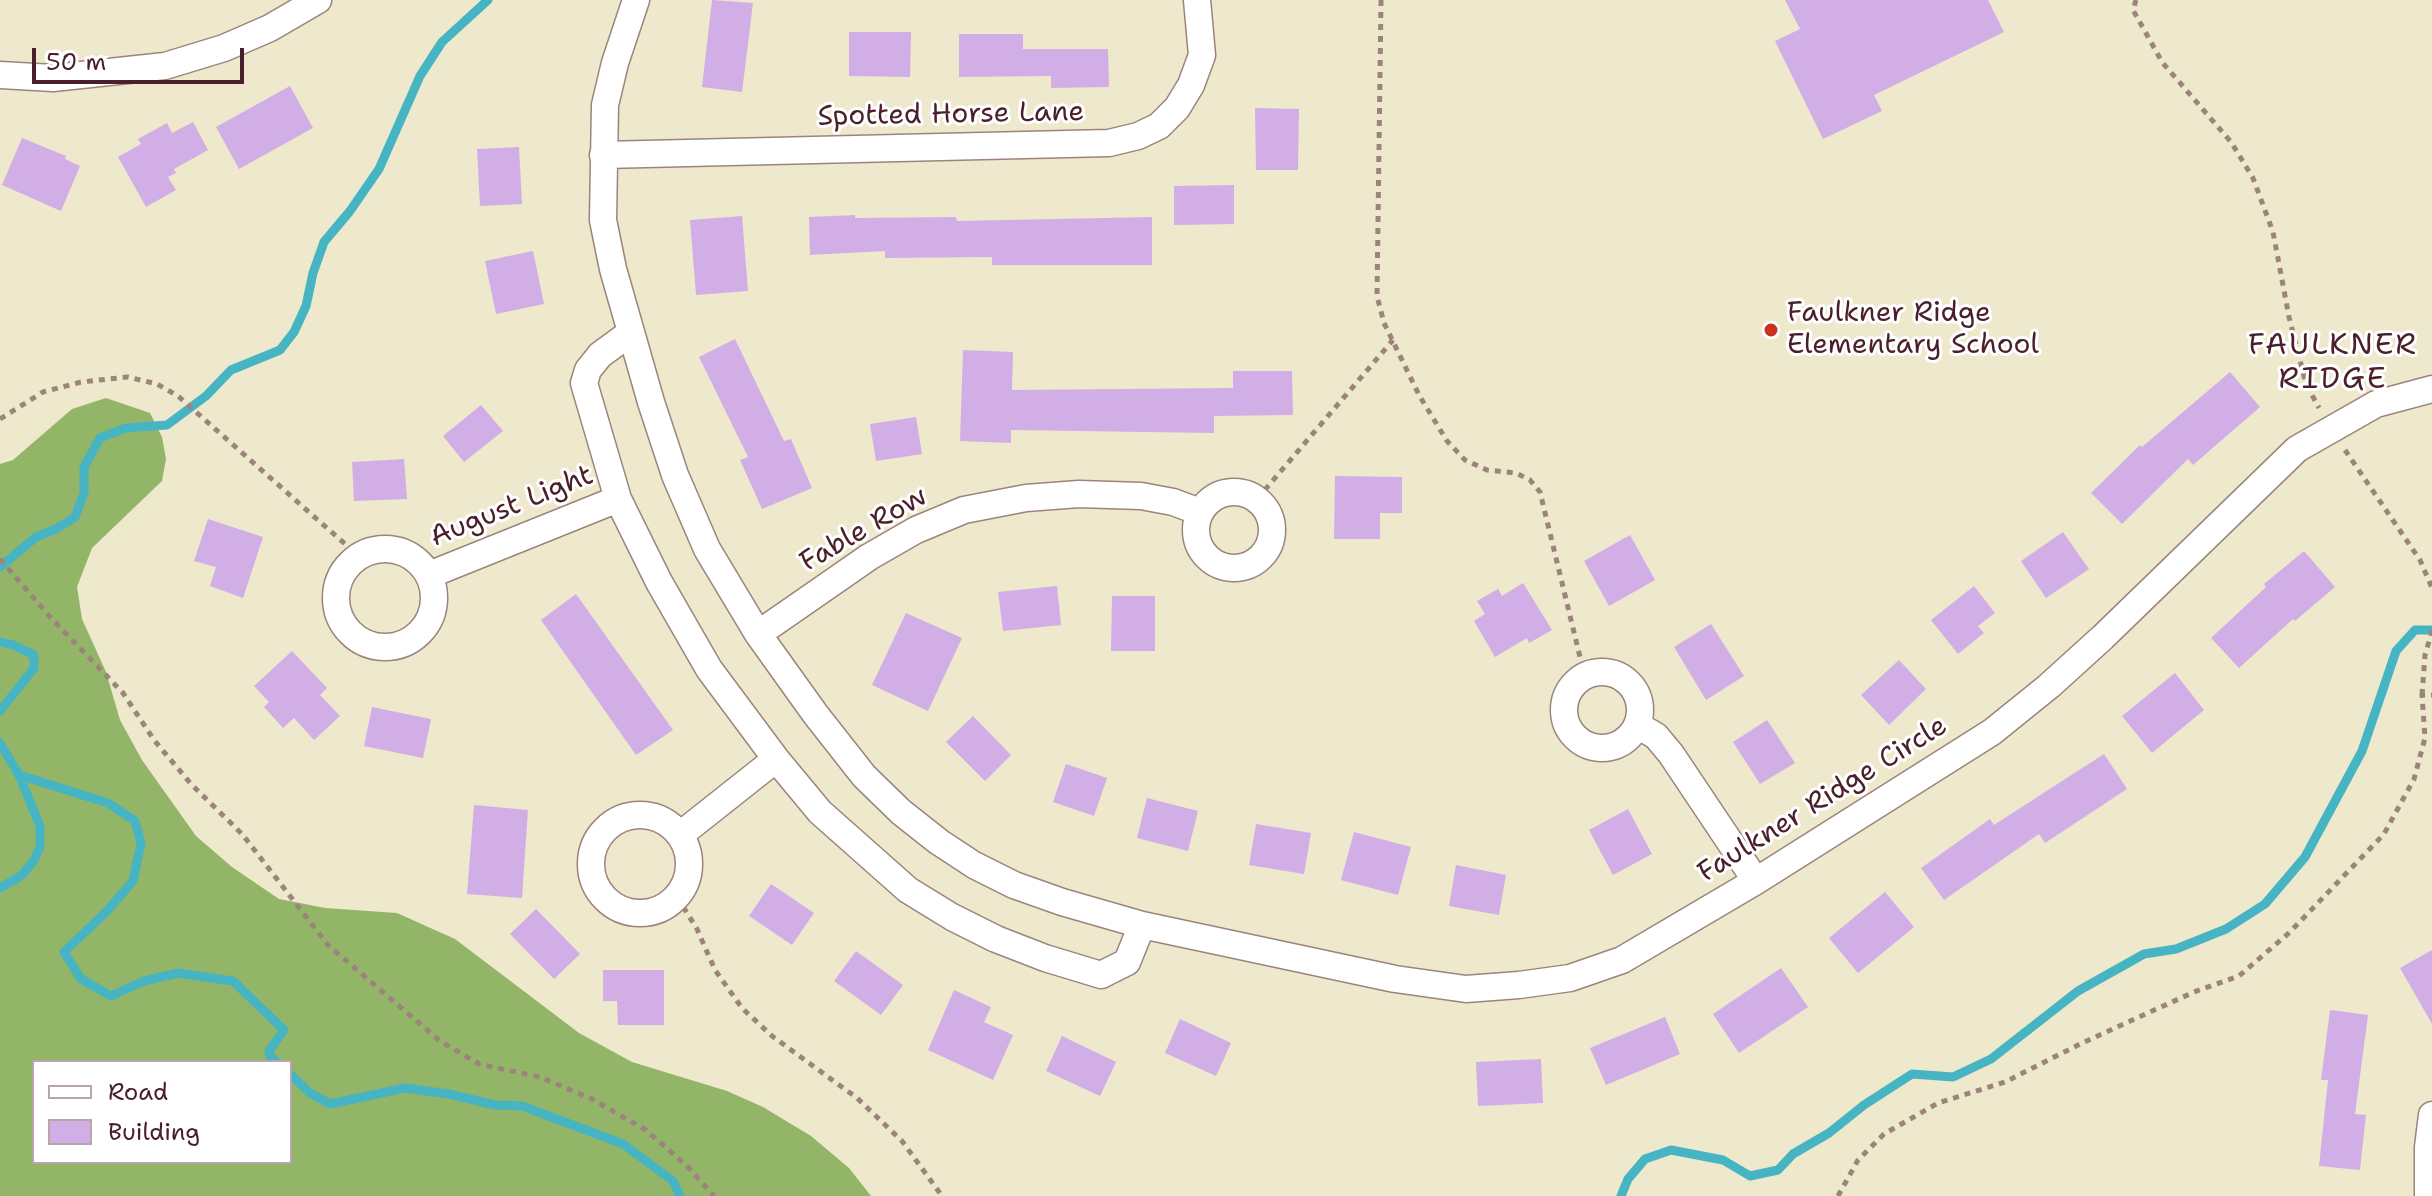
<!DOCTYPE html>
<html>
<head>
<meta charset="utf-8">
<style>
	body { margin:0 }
	#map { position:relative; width:2432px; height:1196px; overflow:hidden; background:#eee8cc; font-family:"Shantell Sans",sans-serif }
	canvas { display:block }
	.legend { position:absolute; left:32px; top:1060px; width:260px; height:104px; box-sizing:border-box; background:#fff; border:2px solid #b7a5aa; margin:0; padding:10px 14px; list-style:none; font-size:24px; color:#4a1f2b }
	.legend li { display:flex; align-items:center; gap:16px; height:40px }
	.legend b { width:40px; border:2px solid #b7a5aa }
	.scale { position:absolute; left:32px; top:48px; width:212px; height:36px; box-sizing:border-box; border:4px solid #4a1f2b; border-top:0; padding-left:10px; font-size:24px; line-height:28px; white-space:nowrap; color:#4a1f2b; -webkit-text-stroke:6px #fff; paint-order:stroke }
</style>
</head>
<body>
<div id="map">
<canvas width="2432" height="1196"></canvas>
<ul class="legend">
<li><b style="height:10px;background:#fff"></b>Road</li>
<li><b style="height:22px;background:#d2aee6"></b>Building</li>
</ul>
<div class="scale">50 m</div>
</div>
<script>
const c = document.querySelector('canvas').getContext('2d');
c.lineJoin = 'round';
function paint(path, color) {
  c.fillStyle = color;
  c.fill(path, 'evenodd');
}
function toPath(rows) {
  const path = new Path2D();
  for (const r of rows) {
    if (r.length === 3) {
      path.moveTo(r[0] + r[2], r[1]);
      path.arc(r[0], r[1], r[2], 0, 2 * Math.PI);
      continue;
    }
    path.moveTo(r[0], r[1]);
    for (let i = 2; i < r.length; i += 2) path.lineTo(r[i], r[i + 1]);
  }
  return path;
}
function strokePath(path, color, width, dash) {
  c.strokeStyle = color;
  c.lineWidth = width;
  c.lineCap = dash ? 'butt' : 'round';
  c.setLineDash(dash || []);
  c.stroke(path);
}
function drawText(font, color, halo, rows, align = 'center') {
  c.font = font + ' "Shantell Sans",sans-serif';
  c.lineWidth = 6;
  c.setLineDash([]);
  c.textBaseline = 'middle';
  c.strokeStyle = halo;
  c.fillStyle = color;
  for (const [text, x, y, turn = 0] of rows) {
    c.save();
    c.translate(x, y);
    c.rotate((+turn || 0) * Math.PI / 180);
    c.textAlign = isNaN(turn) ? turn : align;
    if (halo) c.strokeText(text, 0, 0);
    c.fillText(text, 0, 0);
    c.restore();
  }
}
paint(toPath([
	[106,398,150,413,162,437,166,459,162,481,92,548,77,587,82,619,106,672,120,720,142,760,196,836,232,867,279,899,325,908,397,913,455,939,579,1033,632,1062,727,1091,763,1107,811,1136,849,1168,871,1196,0,1196,0,464,13,460,72,409],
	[34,1062,290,1062,290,1162,34,1162]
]), '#93b568');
strokePath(toPath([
	[0,567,36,537,56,529,75,517,84,493,84,467,100,438,126,428,167,425,206,396,231,370,280,350,294,332,306,306,313,273,324,242,350,211,379,169,420,76,442,42,488,0],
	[0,642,13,645,34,655,34,668,0,711],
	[0,743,19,775,108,803,135,821,141,843,133,881,107,911,64,952,81,979,111,996,144,981,178,973,233,981,284,1030,269,1051,270,1056,277,1062],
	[0,888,21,876,33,862,40,847,40,826,19,775],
	[290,1074,310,1093,330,1104,405,1088,449,1094,495,1105,522,1106,623,1144,673,1181,680,1196],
	[1621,1196,1628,1179,1645,1159,1671,1150,1723,1160,1750,1176,1778,1170,1793,1154,1829,1133,1864,1105,1912,1074,1953,1077,1991,1059,2078,991,2144,954,2176,949,2226,929,2265,904,2305,857,2362,751,2396,651,2415,630,2432,630]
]), '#46b4c3', 9);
paint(toPath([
	[712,0,753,3,742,92,702,87],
	[1785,0,1988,0,2004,32,1874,95,1882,111,1823,139,1775,41,1800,29],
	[849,32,911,32,910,77,849,76],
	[959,34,1023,34,1023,49,1108,49,1109,87,1051,88,1051,76,959,77],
	[290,86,313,128,239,169,216,127],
	[1255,108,1299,109,1298,170,1256,170],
	[193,122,208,150,174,169,176,173,168,177,176,190,146,207,118,157,141,144,138,139,167,123,172,133],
	[22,138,66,156,65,159,80,166,61,211,2,185],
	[519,147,522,204,480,206,477,149],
	[1234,185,1234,224,1174,225,1174,186],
	[855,215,855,218,956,217,957,221,1152,217,1152,265,992,265,992,257,885,258,885,251,810,255,809,217],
	[742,216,748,291,696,295,690,220],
	[533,251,544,304,496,314,485,261],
	[735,339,784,441,791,439,812,488,762,509,740,460,748,457,699,357],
	[963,350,1013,352,1012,390,1233,388,1233,371,1292,371,1293,415,1214,416,1214,433,1011,430,1011,443,960,441],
	[2230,372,2260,407,2193,465,2188,459,2122,524,2091,493,2140,445,2142,447],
	[481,405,503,431,464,462,443,436],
	[916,417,922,454,876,461,870,424],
	[404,459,407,499,354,501,352,462],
	[1335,476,1402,477,1402,513,1380,513,1380,539,1334,539],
	[208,519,263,537,243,598,210,586,216,567,194,561],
	[2063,532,2089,569,2046,598,2021,561],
	[1630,535,1655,580,1609,606,1584,561],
	[2304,551,2335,587,2295,621,2293,619,2239,668,2211,638,2266,587,2264,584],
	[1523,583,1552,630,1529,643,1527,638,1495,657,1474,621,1485,614,1477,601,1498,589,1502,596],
	[1057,586,1061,625,1003,631,998,592],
	[1974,586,1995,613,1978,626,1984,633,1958,654,1931,620],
	[576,594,673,730,636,755,541,620],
	[1112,596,1155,596,1155,651,1111,651],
	[906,613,962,638,928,711,872,685],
	[1711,624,1744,676,1706,700,1674,647],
	[292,651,327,688,320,695,340,716,314,740,294,718,283,728,264,707,269,702,254,686],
	[1899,660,1926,689,1889,725,1861,695],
	[2175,673,2204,710,2152,753,2122,716],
	[372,707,431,719,423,758,364,746],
	[973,716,1011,755,985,781,946,742],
	[1767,720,1795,763,1760,784,1733,742],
	[2104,754,2127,789,2045,843,2039,834,1944,900,1921,868,1990,819,1994,825],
	[1066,764,1107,778,1094,816,1053,802],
	[1147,798,1198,811,1188,851,1137,838],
	[474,805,528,810,522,898,467,894],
	[1628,809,1652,854,1613,875,1589,830],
	[1256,824,1311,833,1304,874,1249,865],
	[1354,832,1411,847,1398,895,1341,880],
	[1456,865,1506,875,1499,915,1449,906],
	[771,884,814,913,792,945,749,916],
	[1885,892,1914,927,1858,973,1829,938],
	[536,909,580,954,554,979,510,934],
	[2432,950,2432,1024,2400,968],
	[856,951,903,985,881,1015,834,981],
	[1781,968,1808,1007,1739,1053,1713,1014],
	[603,970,664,970,664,1025,618,1025,617,1001,603,1001],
	[954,990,991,1007,984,1022,1013,1035,993,1080,928,1050],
	[2330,1010,2368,1015,2355,1114,2366,1115,2360,1170,2319,1166,2328,1080,2321,1080],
	[1665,1017,1680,1054,1606,1085,1590,1048],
	[1180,1019,1231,1043,1216,1076,1165,1053],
	[1062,1036,1116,1062,1100,1096,1046,1071],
	[1541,1059,1543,1103,1478,1106,1476,1062]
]), '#d2aee6');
const minor = toPath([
	[636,0,615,63,605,105,603,220,613,269,651,402,675,475,707,549,758,634,816,715,864,776,901,812,939,842,974,865,1014,885,1062,902,1142,925,1395,979,1466,989,1519,985,1570,978,1622,960,1756,881,1992,732,2049,686,2103,637,2297,449,2376,404,2432,389],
	[0,75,53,78,165,66,224,48,270,28,318,0],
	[603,155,1109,143,1138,136,1159,126,1177,108,1191,85,1202,55,1197,0],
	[630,333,600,355,588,370,584,383,618,499,659,582,709,669,776,759,820,812,908,890,952,917,996,939,1045,958,1101,975,1127,962,1142,925],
	[1234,530,38],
	[385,598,49],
	[429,575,618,499],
	[758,634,869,557,916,530,964,510,1026,498,1079,494,1141,496,1173,502,1200,512],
	[1602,710,38],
	[1637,725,1656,736,1671,754,1756,881],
	[640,864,49],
	[680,835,776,759],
	[2428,1196,2428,1147,2432,1115]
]);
strokePath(minor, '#9c847c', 29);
strokePath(toPath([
	[1381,0,1377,296,1384,323,1419,395,1447,441,1465,460,1487,470,1516,473,1530,480,1540,492,1580,657,1587,675],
	[2136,0,2133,10,2162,62,2231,142,2253,178,2273,232,2289,317,2306,384,2319,408],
	[0,419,43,392,81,382,128,377,157,384,178,396,345,544,353,561],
	[2345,450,2420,560,2432,588],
	[1257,499,1393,340],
	[0,559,51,618,123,693,154,740,191,784,242,834,328,945,440,1041,479,1064,540,1077,592,1099,646,1130,687,1166,714,1196],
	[2422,695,2425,655,2432,631],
	[677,897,697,929,715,970,742,1008,772,1036,857,1098,902,1141,942,1196],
	[1838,1196,1858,1160,1884,1134,1938,1103,2005,1082,2082,1043,2194,992,2239,976,2290,932,2384,834,2414,779,2425,738,2422,695,2432,695]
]), '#9c847c', 5, [6, 6]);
strokePath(minor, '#fff', 26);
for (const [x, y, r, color] of [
	[1771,330,8,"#c8321e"]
]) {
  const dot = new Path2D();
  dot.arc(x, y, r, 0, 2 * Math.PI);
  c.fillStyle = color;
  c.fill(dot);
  strokePath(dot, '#fff', 3);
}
drawText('28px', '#4a1f2b', '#fff', [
	["Spotted Horse Lane",951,115,-1],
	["August Light",512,507,-22],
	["Fable Row",864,530,-30],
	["Faulkner Ridge Circle",1823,800,-32]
]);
drawText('28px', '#4a1f2b', '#fff', [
	["Faulkner Ridge",1787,314],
	["Elementary School",1787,346]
], 'left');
c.letterSpacing = '2px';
drawText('30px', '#4a1f2b', '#fff', [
	["FAULKNER",2333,346],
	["RIDGE",2333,380]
]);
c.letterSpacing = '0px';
</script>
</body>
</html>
